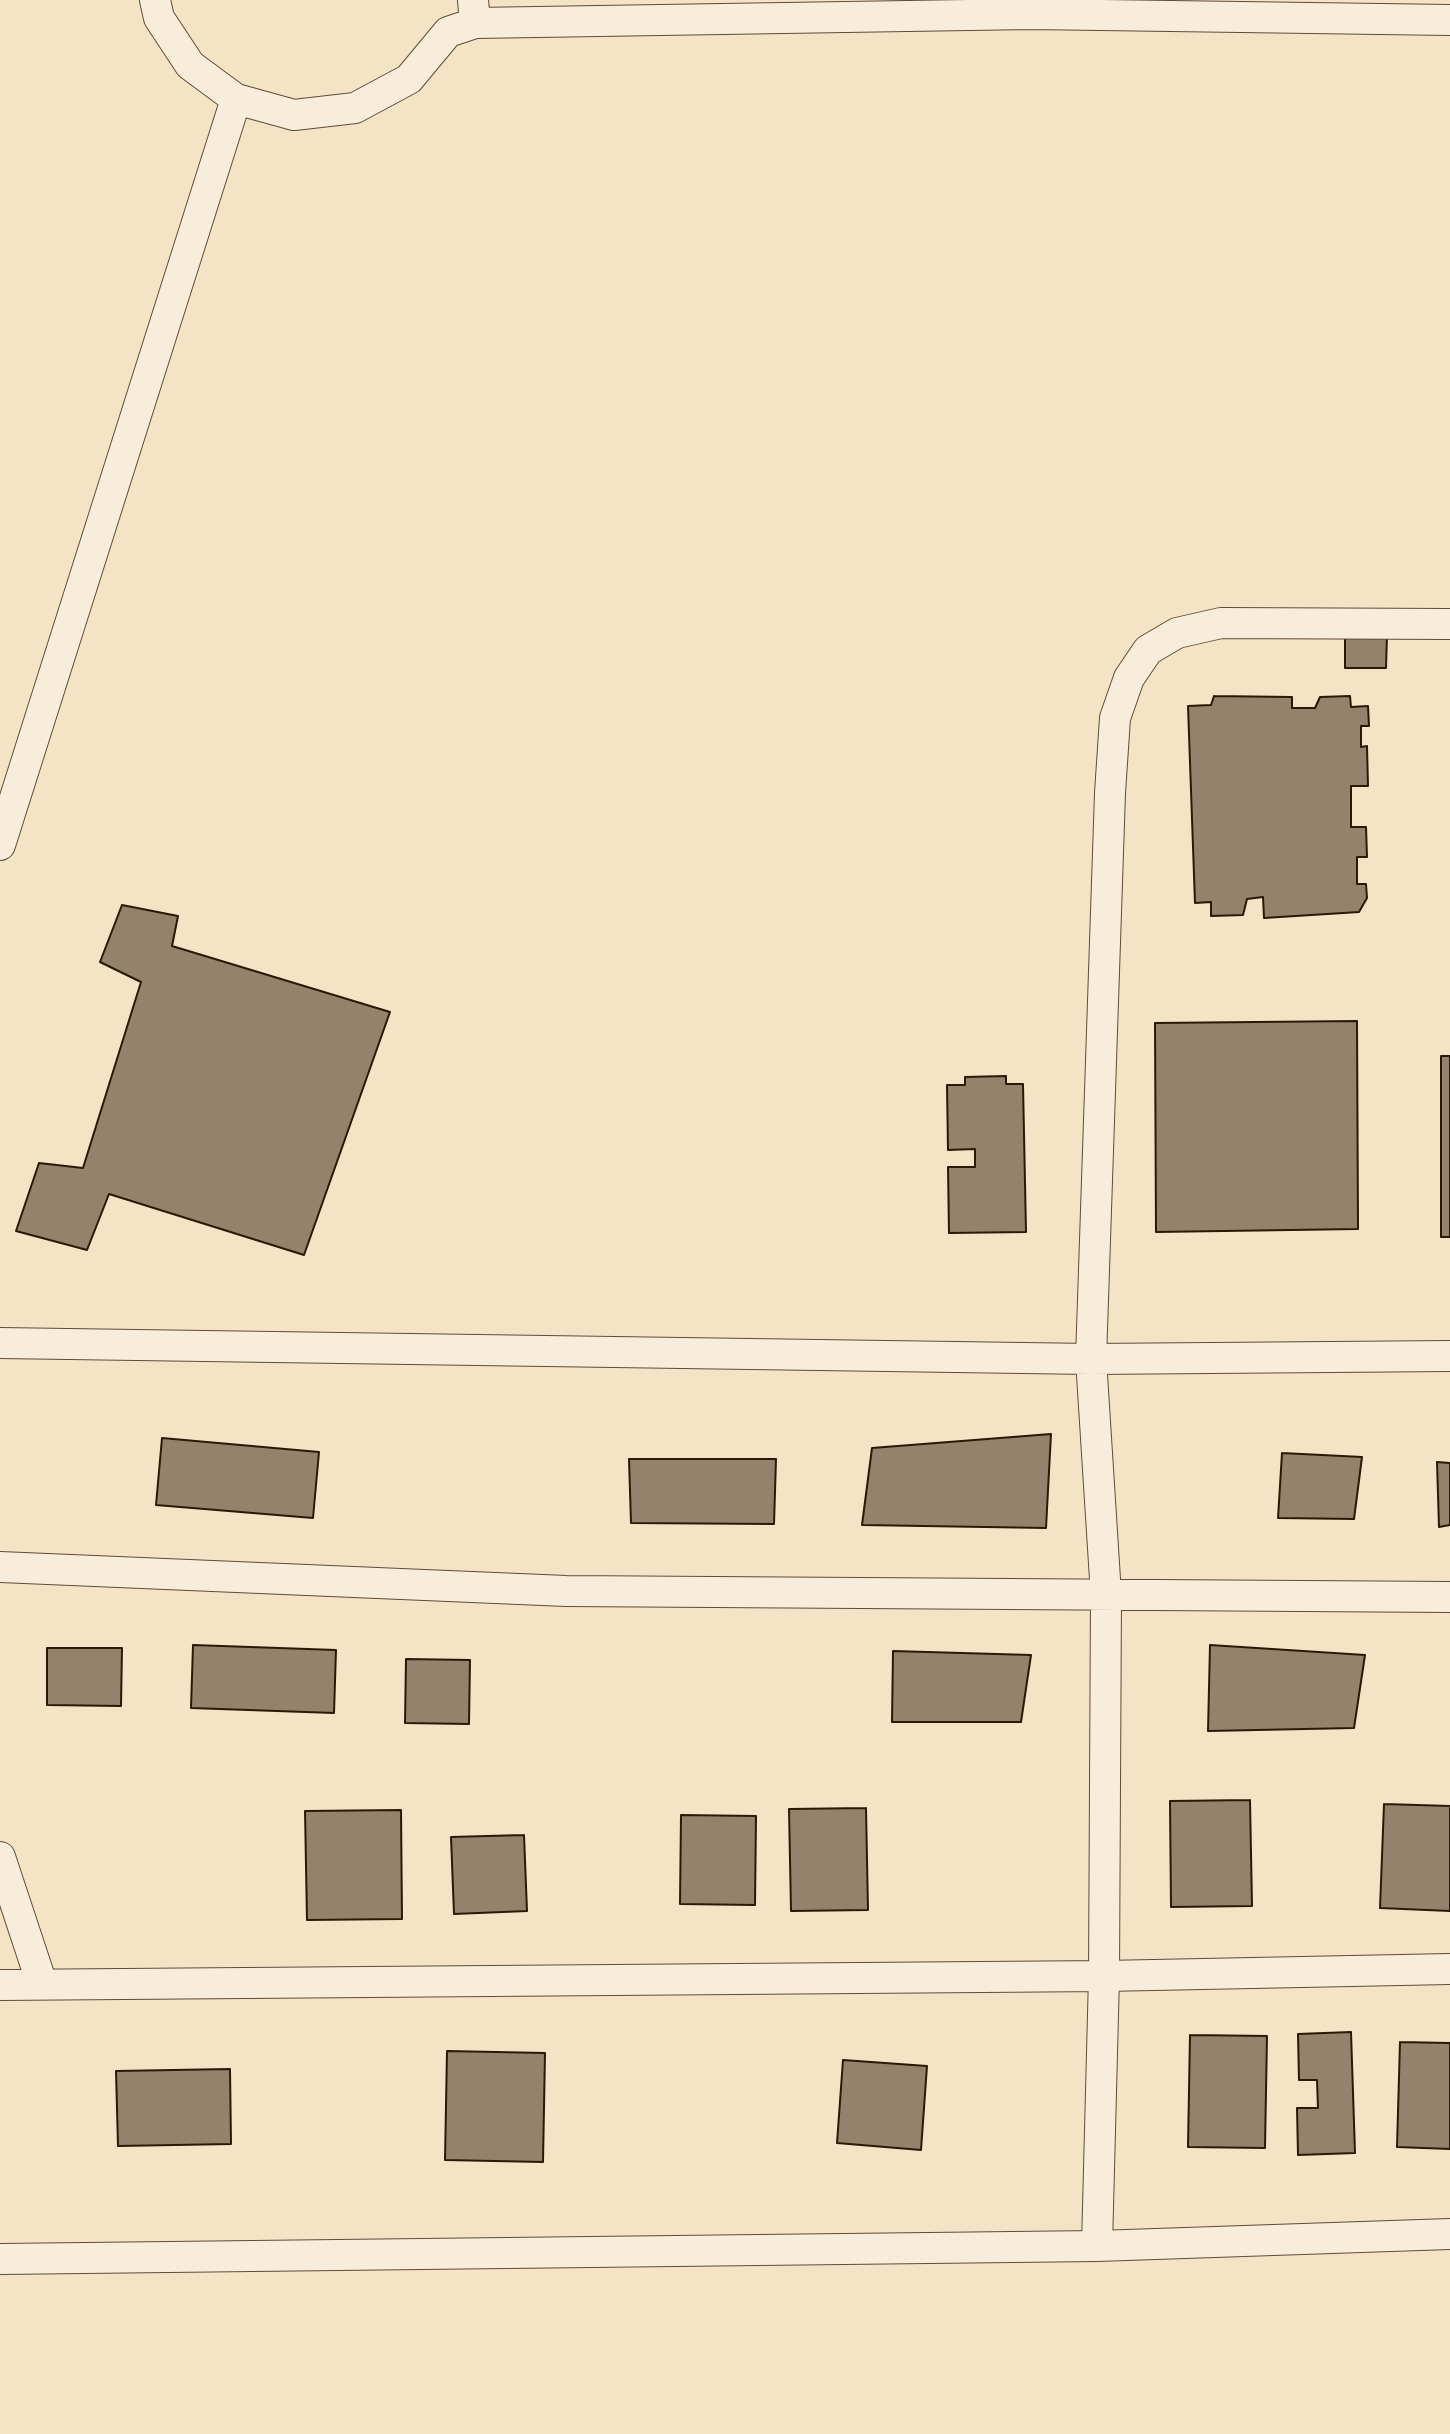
<!DOCTYPE html>
<html>
<head>
<meta charset="utf-8">
<style>
	body { margin:0 }
	canvas { display:block; background:#f5e3c6 }
</style>
</head>
<body>
<canvas width="1450" height="2434"></canvas>
<script>
const c = document.querySelector('canvas').getContext('2d');
c.lineJoin = 'round';
function paint(path, color) {
  c.fillStyle = color;
  c.fill(path, 'evenodd');
}
function toPath(rows) {
  const path = new Path2D();
  for (const r of rows) {
    path.moveTo(r[0], r[1]);
    for (let i = 2; i < r.length; i += 2) path.lineTo(r[i], r[i + 1]);
  }
  return path;
}
function strokePath(path, color, width, dash) {
  c.strokeStyle = color;
  c.lineWidth = width;
  c.lineCap = dash ? 'butt' : 'round';
  c.setLineDash(dash || []);
  c.stroke(path);
}
const building = toPath([
	[1345,635,1387,635,1386,668,1345,668,1345,635],
	[1214,696,1292,697,1292,708,1315,708,1320,697,1350,696,1351,707,1368,706,1369,726,1361,726,1361,747,1367,746,1368,786,1351,786,1351,827,1366,827,1367,857,1357,857,1357,884,1366,884,1367,898,1359,912,1264,918,1263,897,1247,899,1243,915,1211,916,1211,902,1195,903,1188,706,1211,705,1214,696],
	[122,905,178,916,172,946,390,1012,304,1255,109,1194,87,1250,16,1231,39,1163,83,1168,141,982,100,962,122,905],
	[1357,1021,1358,1229,1156,1232,1155,1023,1357,1021],
	[1441,1056,1450,1056,1450,1237,1441,1237,1441,1056],
	[1006,1076,1006,1084,1023,1084,1026,1232,949,1233,948,1167,975,1167,975,1149,948,1150,947,1085,965,1085,965,1077,1006,1076],
	[1051,1434,1046,1528,862,1525,872,1448,1051,1434],
	[162,1438,319,1452,313,1518,156,1505,162,1438],
	[1282,1453,1362,1457,1354,1519,1278,1518,1282,1453],
	[629,1459,776,1459,774,1524,631,1523,629,1459],
	[1437,1462,1450,1463,1450,1525,1439,1527,1437,1462],
	[193,1645,336,1650,334,1713,191,1708,193,1645],
	[1210,1645,1365,1655,1354,1728,1208,1731,1210,1645],
	[47,1648,122,1648,121,1706,47,1705,47,1648],
	[893,1651,1031,1655,1021,1722,892,1722,893,1651],
	[406,1659,470,1660,469,1724,405,1723,406,1659],
	[1250,1800,1252,1906,1171,1907,1170,1801,1250,1800],
	[1384,1804,1450,1806,1450,1911,1380,1908,1384,1804],
	[866,1808,868,1910,791,1911,789,1809,866,1808],
	[401,1810,402,1919,307,1920,305,1811,401,1810],
	[681,1815,756,1816,755,1905,680,1904,681,1815],
	[524,1835,527,1911,454,1914,451,1837,524,1835],
	[1351,2032,1355,2153,1298,2155,1297,2108,1318,2108,1317,2080,1299,2080,1298,2034,1351,2032],
	[1190,2035,1267,2036,1265,2148,1188,2147,1190,2035],
	[1400,2042,1450,2043,1450,2149,1397,2147,1400,2042],
	[447,2051,545,2053,543,2162,445,2160,447,2051],
	[843,2060,927,2066,921,2150,837,2143,843,2060],
	[230,2069,231,2144,118,2146,116,2071,230,2069]
]);
paint(building, '#94826b');
strokePath(building, '#2b1908', 2);
const minor = toPath([
	[155,0,159,18,190,65,236,99,294,115,355,108,409,79,448,32,475,23,473,0],
	[475,23,1031,14,1450,20],
	[0,845,236,99],
	[0,1343,1091,1359,1450,1356],
	[0,1567,566,1591,1450,1597],
	[0,1857,42,1984],
	[0,1985,1104,1976,1450,1969],
	[1097,2246,1104,1976,1106,1595,1091,1359,1110,793,1115,718,1129,678,1148,650,1177,633,1221,623,1450,624],
	[0,2259,1097,2246,1450,2234]
]);
strokePath(minor, '#5e4c38', 32);
strokePath(minor, '#f8edda', 30);
</script>
</body>
</html>
